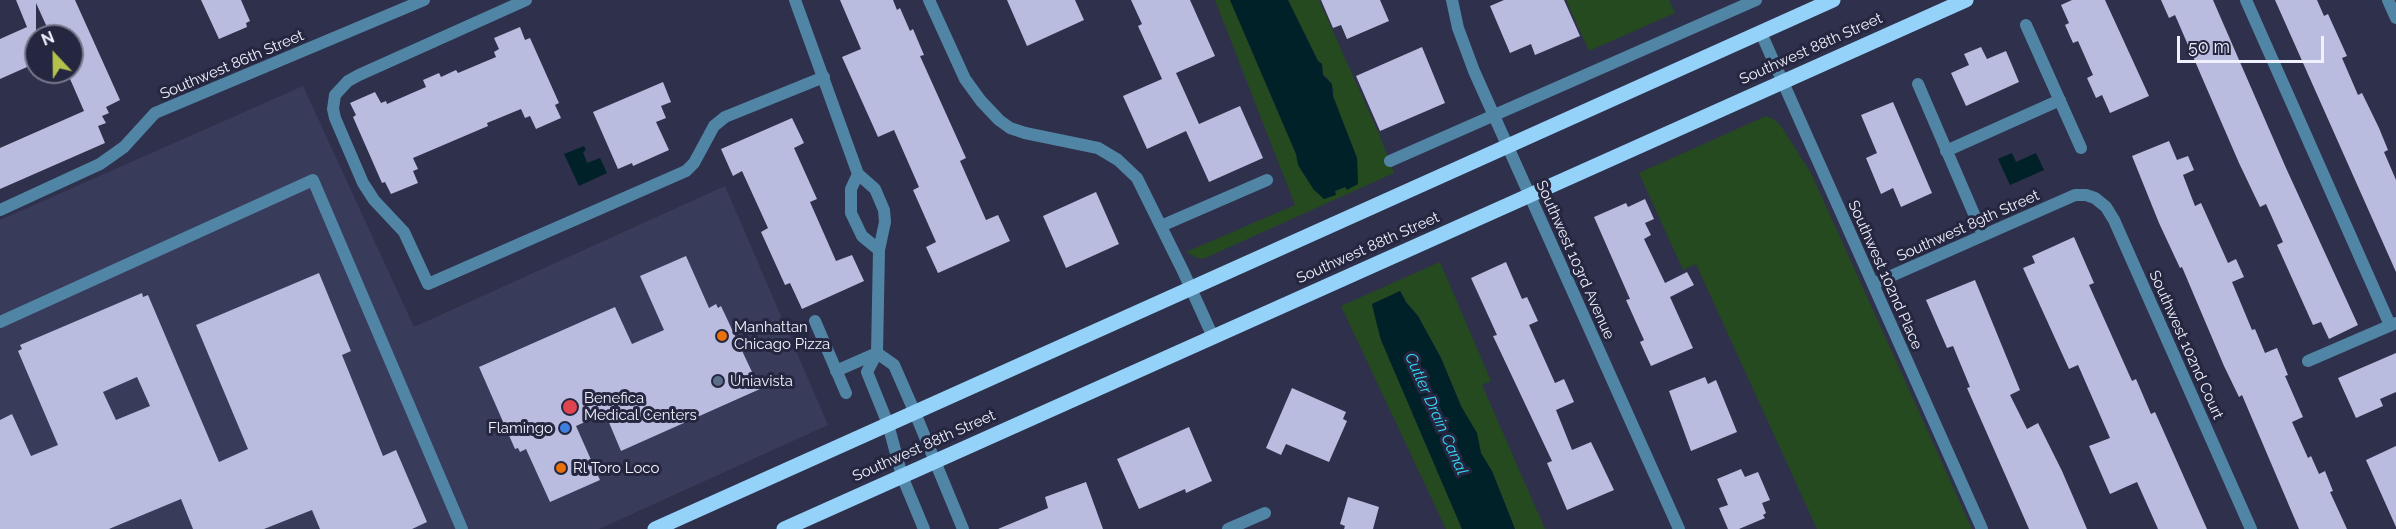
<!DOCTYPE html>
<html>
<head>
<meta charset="utf-8">
<style>
	body { margin:0 }
	#map { position:relative; width:2396px; height:529px; overflow:hidden; background:#2f304b; font-family:Raleway,sans-serif }
	canvas { display:block }
	.north { position:absolute; left:24px; top:24px; width:60px; height:60px; box-sizing:border-box; background:#252640; border:2px solid #76778b; border-radius:50%; rotate:338deg; font-size:16px; font-weight:700; line-height:24px; text-align:center; color:#f0f1fc }
	.north::after { content:''; display:block; margin:auto; width:21px; height:27px; background:#b5c249; clip-path:polygon(50% 0,100% 100%,50% 72%,0 100%) }
	.scale { position:absolute; left:2177px; top:36px; width:147px; height:27px; box-sizing:border-box; border:3px solid #f0f1fc; border-top:0; padding-left:8px; font-size:18px; line-height:21px; white-space:nowrap; color:#f0f1fc; -webkit-text-stroke:4px #252640; paint-order:stroke }
</style>
</head>
<body>
<div id="map">
<canvas width="2396" height="529"></canvas>
<div class="north">N</div>
<div class="scale">50 m</div>
</div>
<script>
const c = document.querySelector('canvas').getContext('2d');
c.lineJoin = 'round';
function paint(path, color) {
  c.fillStyle = color;
  c.fill(path, 'evenodd');
}
function toPath(rows) {
  const path = new Path2D();
  for (const r of rows) {
    path.moveTo(r[0], r[1]);
    for (let i = 2; i < r.length; i += 2) path.lineTo(r[i], r[i + 1]);
  }
  return path;
}
function strokePath(path, color, width, dash) {
  c.strokeStyle = color;
  c.lineWidth = width;
  c.lineCap = dash ? 'butt' : 'round';
  c.setLineDash(dash || []);
  c.stroke(path);
}
function drawText(font, color, halo, rows, align = 'center') {
  c.font = font + ' Raleway,sans-serif';
  c.lineWidth = 6;
  c.setLineDash([]);
  c.textBaseline = 'middle';
  c.strokeStyle = halo;
  c.fillStyle = color;
  for (const [text, x, y, turn = 0] of rows) {
    c.save();
    c.translate(x, y);
    c.rotate((+turn || 0) * Math.PI / 180);
    c.textAlign = isNaN(turn) ? turn : align;
    if (halo) c.strokeText(text, 0, 0);
    c.fillText(text, 0, 0);
    c.restore();
  }
}
paint(toPath([
	[303,86,414,327,725,186,828,425,599,529,0,529,0,220]
]), '#393b5b');
paint(toPath([
	[1215,0,1230,0,1296,154,1301,170,1314,190,1336,194,1335,191,1345,187,1358,184,1357,158,1332,96,1334,91,1328,78,1323,75,1322,64,1318,61,1288,0,1319,0,1379,134,1394,173,1203,259,1195,257,1186,252,1295,205],
	[1566,0,1669,0,1675,13,1589,51],
	[1766,116,1775,120,1781,126,1811,173,1972,529,1817,529,1696,264,1683,270,1639,173],
	[1440,262,1491,381,1482,385,1545,529,1515,529,1492,471,1481,453,1441,358,1418,316,1406,302,1401,291,1372,304,1381,340,1462,529,1446,529,1341,306]
]), '#264a1f');
paint(toPath([
	[1230,0,1288,0,1318,61,1322,64,1323,75,1332,84,1333,96,1357,158,1358,184,1347,190,1345,187,1335,191,1336,195,1324,199,1314,190,1298,165,1296,154],
	[584,146,586,150,583,152,587,163,600,158,607,173,579,186,564,154],
	[2012,153,2016,162,2036,153,2044,170,2010,185,1998,159],
	[1400,291,1406,302,1418,316,1441,358,1461,406,1477,433,1481,453,1492,471,1515,529,1462,529,1381,340,1377,325,1372,304]
]), '#002128');
paint(toPath([
	[16,0,75,0,120,100,106,107,109,113,102,116,106,123,98,126,105,143,0,189,0,148,84,111,67,72,72,72,72,36,51,36,36,3,36,63,0,79,0,39,27,27],
	[201,0,241,0,250,21,246,23,247,27,219,39],
	[840,0,893,0,897,10,900,8,910,31,913,29,924,55,920,56,966,158,960,161,986,220,998,215,1010,241,938,273,926,247,936,242,913,190,919,187,894,130,878,137,842,57,861,49],
	[1007,0,1075,0,1084,20,1027,46],
	[1131,0,1190,0,1215,56,1176,73,1199,124,1240,106,1263,158,1209,182,1186,131,1147,149,1123,96,1162,79,1138,26,1142,24],
	[1321,0,1380,0,1389,21,1347,39,1341,25,1333,28],
	[1504,0,1564,0,1580,36,1535,55,1531,44,1510,53,1490,6],
	[2072,0,2105,0,2149,96,2110,113,2102,95,2096,98,2087,78,2093,75,2078,41,2073,43,2065,25,2069,23,2061,5],
	[2161,0,2213,0,2286,168,2358,325,2329,339,2321,322,2313,325,2277,245,2283,242,2266,204,2260,207,2239,163,2175,15,2169,18],
	[2275,0,2317,0,2324,16,2328,14,2347,56,2342,58,2358,95,2362,93,2379,128,2388,150,2384,152,2396,180,2396,272],
	[520,27,525,40,530,38,559,103,555,105,561,118,536,129,530,116,525,118,521,109,487,123,488,126,413,158,418,169,413,171,418,183,391,194,385,182,382,183,353,117,356,115,350,103,375,92,381,103,386,101,387,104,426,87,423,80,439,73,441,77,456,70,458,73,496,57,494,52,499,49,494,38],
	[1422,47,1445,103,1380,131,1356,76],
	[1981,47,1987,59,2006,51,2019,82,1966,106,1951,73,1969,65,1964,54],
	[663,82,671,102,661,106,666,118,656,122,669,150,633,166,632,163,618,169,593,112],
	[1893,102,1932,193,1901,207,1893,188,1881,194,1866,158,1877,153,1861,115],
	[792,118,804,143,794,148,817,199,810,202,836,261,852,255,864,281,802,309,790,283,785,285,761,232,768,228,742,171,733,176,721,149],
	[2169,141,2177,160,2188,156,2194,170,2183,175,2195,206,2201,203,2228,263,2236,259,2244,277,2232,282,2252,330,2255,329,2265,353,2277,348,2288,375,2285,376,2303,417,2292,422,2308,458,2311,456,2319,474,2325,471,2333,491,2330,492,2347,529,2299,529,2242,395,2239,397,2224,366,2182,267,2180,268,2159,223,2132,156],
	[1096,192,1119,244,1066,268,1043,216],
	[1645,199,1654,219,1645,223,1651,235,1644,239,1665,283,1687,272,1694,285,1670,297,1693,348,1651,366,1640,342,1644,340,1626,300,1630,299,1594,217,1626,203,1628,207],
	[2074,237,2094,283,2089,285,2132,381,2136,379,2151,414,2155,412,2207,529,2158,529,2137,482,2110,494,2089,446,2110,438,2078,365,2069,369,2023,268,2035,263,2032,256],
	[686,256,709,308,716,304,718,308,721,306,760,389,621,451,605,413,576,426,600,480,550,502,526,449,520,452,518,448,515,449,479,367,615,307,632,344,664,330,640,276],
	[1506,262,1522,299,1527,297,1538,321,1529,325,1555,383,1564,379,1574,402,1556,410,1572,450,1591,442,1614,490,1567,510,1547,463,1552,461,1493,336,1497,335,1471,278],
	[319,273,351,351,342,355,383,456,396,450,427,522,412,529,320,529,312,510,264,529,193,529,181,499,109,529,0,529,0,420,12,414,31,456,58,445,18,351,22,349,20,345,142,293,143,297,148,295,219,462,248,449,196,325],
	[137,377,150,406,116,420,103,392],
	[1975,280,2020,390,2010,395,2027,429,2038,423,2062,471,2087,529,2029,529,1967,388,1970,387,1953,346,1947,348,1926,300],
	[2396,353,2396,392,2380,399,2383,406,2356,418,2338,378],
	[1705,377,1708,384,1716,380,1737,432,1691,451,1669,391],
	[1292,388,1346,412,1343,419,1347,421,1329,462,1286,444,1281,455,1266,448],
	[1189,427,1212,481,1186,493,1185,489,1139,509,1117,459],
	[2396,446,2396,527,2366,460],
	[1741,469,1745,477,1758,472,1770,500,1762,503,1766,513,1763,515,1765,518,1739,529,1728,529,1719,508,1728,505,1717,479],
	[1086,482,1103,529,998,529,1048,508,1045,497],
	[1348,497,1379,507,1373,529,1344,529,1345,526,1340,524]
]), '#b9bcde');
strokePath(toPath([
	[526,0,359,75,348,81,335,95,333,109,335,118,363,183,374,200,404,232,428,284,686,171,694,163,714,126,725,117,824,77],
	[795,0,858,174,875,189,884,210,885,222,879,250,877,353,867,372,888,424],
	[929,0,965,79,981,101,999,120,1010,128,1025,133,1098,148,1118,160,1137,178,1183,271,1213,337],
	[1452,0,1458,28,1474,71,1679,529],
	[2246,0,2390,325],
	[2388,0,2396,18],
	[2026,25,2081,148],
	[1761,33,1982,529],
	[1918,84,1983,235],
	[1946,151,2060,100],
	[1390,161,1756,0],
	[858,174,851,189,851,213,862,236,879,250],
	[0,210,100,164,124,147,155,113,424,0],
	[1161,226,1267,180],
	[1873,284,2075,195,2086,195,2095,198,2106,207,2114,220,2251,529],
	[815,321,846,393],
	[0,322,313,180,462,529],
	[877,353,894,365,915,413],
	[2308,361,2396,323],
	[836,371,877,353],
	[1228,529,1265,513]
]), '#5185a6', 12);
strokePath(toPath([
	[915,413,963,529],
	[888,424,902,476,924,529]
]), '#5185a6', 12);
strokePath(toPath([
	[655,529,1833,0],
	[784,529,1966,0]
]), '#94d2fa', 15);
for (const [x, y, r, color] of [
	[722,336,6,"#e8710a"],
	[718,381,6,"#5c6f8a"],
	[570,407,8,"#e0444e"],
	[565,428,6,"#3f7fe0"],
	[561,468,6,"#e8710a"]
]) {
  const dot = new Path2D();
  dot.arc(x, y, r, 0, 2 * Math.PI);
  c.fillStyle = color;
  c.fill(dot);
  strokePath(dot, '#252640', 2);
}
drawText('15px', '#f0f1fc', '#252640', [
	["Southwest 88th Street",1811,49,-24],
	["Southwest 86th Street",232,65,-23],
	["Southwest 89th Street",1968,226,-24],
	["Southwest 88th Street",1368,248,-24],
	["Southwest 103rd Avenue",1575,260,66],
	["Southwest 102nd Place",1885,275,66],
	["Southwest 102nd Court",2186,345,66],
	["Southwest 88th Street",924,446,-24]
]);
drawText('15px', '#f0f1fc', '#252640', [
	["Manhattan",734,327],
	["Chicago Pizza",734,344],
	["Uniavista",730,381],
	["Benefica",584,398],
	["Medical Centers",584,415],
	["Flamingo",553,428,"right"],
	["Rl Toro Loco",573,468]
], 'left');
drawText('italic 16px', '#33dafa', '#252640', [
	["Cutler Drain Canal",1436,414,66]
]);
</script>
</body>
</html>
